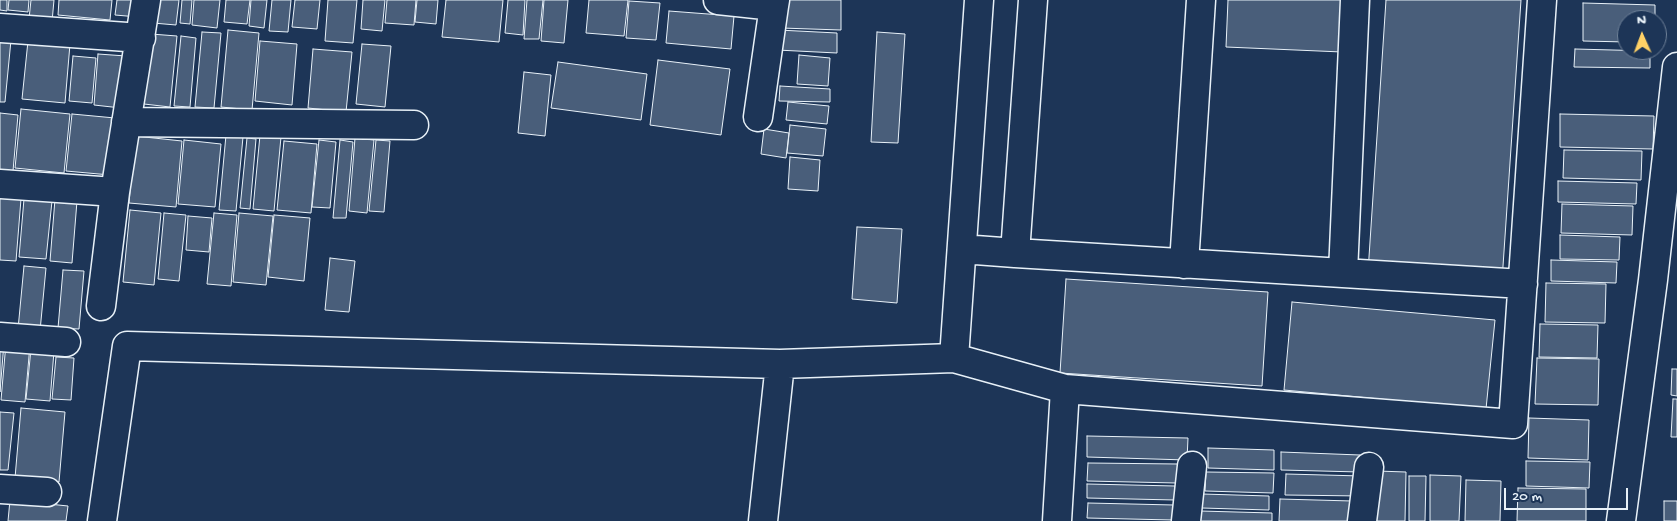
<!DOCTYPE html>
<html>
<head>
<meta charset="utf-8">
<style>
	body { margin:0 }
	#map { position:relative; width:1677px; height:521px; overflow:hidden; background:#1d3557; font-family:"Gochi Hand",sans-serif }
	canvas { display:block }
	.north { position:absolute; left:1617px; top:10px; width:50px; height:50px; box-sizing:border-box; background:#1d3557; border:1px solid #6e8097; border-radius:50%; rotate:358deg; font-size:14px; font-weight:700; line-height:20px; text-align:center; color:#e8f1f8 }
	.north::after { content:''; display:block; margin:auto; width:18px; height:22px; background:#ffd166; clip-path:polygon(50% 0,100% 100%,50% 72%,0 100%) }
	.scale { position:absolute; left:1504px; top:488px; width:124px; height:22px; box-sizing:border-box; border:2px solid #e8f1f8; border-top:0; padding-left:6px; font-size:15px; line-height:18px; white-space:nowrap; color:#e8f1f8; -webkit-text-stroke:4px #1d3557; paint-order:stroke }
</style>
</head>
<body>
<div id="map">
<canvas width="1677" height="521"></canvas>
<div class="north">N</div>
<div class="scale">20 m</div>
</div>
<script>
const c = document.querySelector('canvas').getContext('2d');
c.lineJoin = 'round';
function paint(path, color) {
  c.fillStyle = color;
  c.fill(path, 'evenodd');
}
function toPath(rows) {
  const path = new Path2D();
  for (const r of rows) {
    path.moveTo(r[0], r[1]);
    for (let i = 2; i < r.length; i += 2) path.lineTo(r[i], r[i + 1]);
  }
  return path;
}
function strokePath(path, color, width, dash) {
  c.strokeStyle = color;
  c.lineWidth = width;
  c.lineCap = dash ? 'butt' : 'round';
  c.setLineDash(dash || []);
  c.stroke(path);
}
const building = toPath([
	[0,0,7,0,7,11,0,10,0,0],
	[9,0,29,0,28,12,8,10,9,0],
	[31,0,54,0,52,22,29,19,31,0],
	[59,0,112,0,110,20,58,15,59,0],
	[117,0,139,0,138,17,115,15,117,0],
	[155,0,179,0,176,25,153,23,155,0],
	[182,0,192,0,190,24,180,23,182,0],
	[194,0,220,0,217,28,192,25,194,0],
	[226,0,250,0,247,24,224,22,226,0],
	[251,0,267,0,264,28,249,26,251,0],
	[272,0,291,0,288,32,269,31,272,0],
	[295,0,320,0,317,29,292,27,295,0],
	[328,0,357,0,353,43,325,41,328,0],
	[363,0,385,0,382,31,361,29,363,0],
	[387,0,416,0,414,25,385,23,387,0],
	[417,0,438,0,436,24,415,22,417,0],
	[446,0,503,0,499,42,442,37,446,0],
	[508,0,525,0,523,35,505,33,508,0],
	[527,0,543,0,539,39,524,39,527,0],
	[544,0,568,0,564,43,541,41,544,0],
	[589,0,628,0,624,36,586,33,589,0],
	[781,0,841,0,841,30,781,28,781,0],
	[1228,0,1345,0,1342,52,1226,47,1228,0],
	[1386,0,1521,0,1502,281,1368,272,1386,0],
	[629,1,660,3,656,40,626,38,629,1],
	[1583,3,1655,5,1655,20,1627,20,1627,42,1583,41,1583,3],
	[669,11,734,16,731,49,666,43,669,11],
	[228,30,259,33,252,110,221,107,228,30],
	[778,30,837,33,837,53,777,50,778,30],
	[202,32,221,33,214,108,195,107,202,32],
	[877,32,905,34,898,143,871,142,877,32],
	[151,34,177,36,170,107,144,104,151,34],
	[181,36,196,38,190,107,174,106,181,36],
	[0,39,11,40,5,102,0,102,0,39],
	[28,41,70,44,65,103,22,99,28,41],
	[260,41,297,44,292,105,255,101,260,41],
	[362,44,391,46,385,107,356,104,362,44],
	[313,49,352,52,346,112,308,108,313,49],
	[1575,49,1650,51,1650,68,1574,67,1575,49],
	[98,54,126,56,121,108,94,105,98,54],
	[799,55,830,58,828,86,797,84,799,55],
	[73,56,96,58,92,103,69,101,73,56],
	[658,60,730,69,721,135,650,125,658,60],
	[558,62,647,74,641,120,551,108,558,62],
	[524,72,551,75,545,136,518,133,524,72],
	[780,86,830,89,830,102,779,101,780,86],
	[788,102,829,106,827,124,786,120,788,102],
	[21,109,70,114,64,173,15,168,21,109],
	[0,113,18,115,13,171,0,170,0,113],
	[72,114,115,118,110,175,66,171,72,114],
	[1560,114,1654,116,1653,149,1560,147,1560,114],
	[790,125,826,129,823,156,787,153,790,125],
	[764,129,789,133,786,158,761,154,764,129],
	[226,135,243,137,236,211,219,210,226,135],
	[260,135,281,137,274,211,253,209,260,135],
	[135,136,182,141,176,207,129,203,135,136],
	[247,138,256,139,250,209,240,208,247,138],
	[355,138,374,140,367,213,349,211,355,138],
	[184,140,221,144,215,207,178,204,184,140],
	[319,140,336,142,330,208,312,207,319,140],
	[340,140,353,142,346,218,333,218,340,140],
	[376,140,390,141,384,212,369,211,376,140],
	[284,141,317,144,311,213,277,210,284,141],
	[1564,150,1642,151,1641,180,1563,178,1564,150],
	[790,157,820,160,818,191,788,189,790,157],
	[1558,181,1637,183,1636,204,1558,202,1558,181],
	[0,197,21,199,16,261,0,260,0,197],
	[24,199,52,201,46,259,19,257,24,199],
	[55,199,77,201,72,263,50,261,55,199],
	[1562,204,1633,206,1632,235,1561,233,1562,204],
	[130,210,161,213,154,285,123,282,130,210],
	[164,213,186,215,179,281,158,279,164,213],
	[214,213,237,215,231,286,207,284,214,213],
	[239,213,273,216,266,285,233,282,239,213],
	[274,215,310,218,304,281,268,277,274,215],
	[188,216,212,218,209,252,186,250,188,216],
	[857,227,902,229,897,303,852,299,857,227],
	[1560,235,1620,237,1619,260,1560,259,1560,235],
	[330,258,355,261,349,312,325,310,330,258],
	[1551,260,1617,262,1616,283,1551,281,1551,260],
	[24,266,46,268,40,331,18,329,24,266],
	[63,270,84,271,79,329,58,328,63,270],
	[1066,279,1268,292,1262,386,1060,373,1066,279],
	[1546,283,1606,284,1605,323,1545,322,1546,283],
	[1292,302,1495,320,1486,409,1284,390,1292,302],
	[1540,324,1598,325,1597,358,1539,357,1540,324],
	[0,343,4,343,0,392,0,343],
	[6,343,30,345,25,402,1,400,6,343],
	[31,349,54,351,50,401,26,399,31,349],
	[56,357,74,358,71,400,52,399,56,357],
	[1537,358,1599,359,1598,405,1535,404,1537,358],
	[1672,369,1677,369,1677,396,1671,395,1672,369],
	[1673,399,1677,399,1677,437,1671,437,1673,399],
	[21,408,65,412,59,482,15,478,21,408],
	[0,412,14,413,8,470,0,470,0,412],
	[1529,418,1589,420,1588,460,1528,458,1529,418],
	[1087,436,1188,438,1187,460,1087,457,1087,436],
	[1208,448,1274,450,1274,470,1208,468,1208,448],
	[1281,452,1360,455,1360,472,1281,470,1281,452],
	[1526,461,1590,462,1589,488,1526,486,1526,461],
	[1088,463,1178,464,1177,483,1087,481,1088,463],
	[1377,471,1406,472,1405,521,1375,521,1377,471],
	[1206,472,1274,473,1273,493,1205,491,1206,472],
	[1286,474,1362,476,1362,496,1285,495,1286,474],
	[1430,475,1461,476,1459,521,1430,521,1430,475],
	[1409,476,1426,476,1425,521,1409,521,1409,476],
	[1466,480,1501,481,1500,521,1465,521,1466,480],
	[1087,484,1175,486,1175,500,1087,498,1087,484],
	[1518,488,1586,489,1586,521,1517,521,1518,488],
	[1202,494,1269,496,1269,510,1202,508,1202,494],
	[1280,499,1352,501,1352,521,1279,521,1280,499],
	[10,500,68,506,66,521,8,521,10,500],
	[1664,501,1677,501,1677,521,1664,521,1664,501],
	[1088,503,1174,505,1173,520,1087,518,1088,503],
	[1200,511,1272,513,1272,521,1200,521,1200,511]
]);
paint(building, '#495e7a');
strokePath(building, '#e8f1f8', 1);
const street = toPath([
	[718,0,774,6,775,0],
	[1033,0,1015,253,1523,284],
	[0,28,141,38],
	[758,117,774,6],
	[126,122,414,125],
	[0,184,115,192,146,0],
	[962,249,1015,253],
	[1184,264,1201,0],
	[1343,273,1355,0],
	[101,306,115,192],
	[0,337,66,342],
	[954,358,1065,389],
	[0,489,47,492],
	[102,521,127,346,780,364],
	[763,521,780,364,954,358,979,0],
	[1057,521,1065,389,1513,424,1542,0],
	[1186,521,1192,466],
	[1362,521,1369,467],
	[1621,521,1653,280,1677,67]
]);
strokePath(street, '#e8f1f8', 31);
strokePath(street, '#1d3557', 28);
</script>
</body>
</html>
